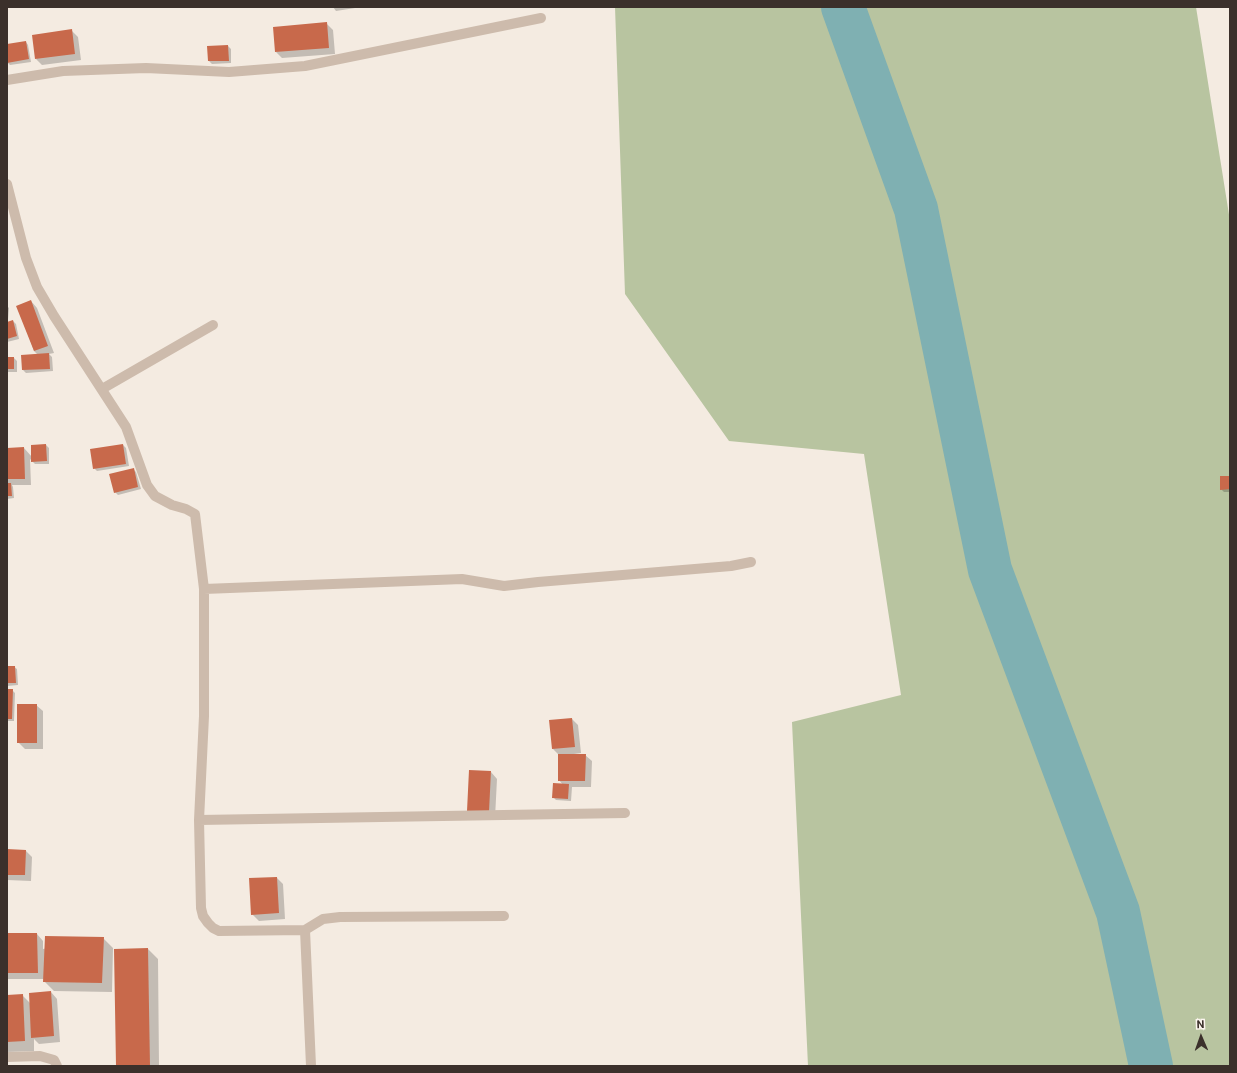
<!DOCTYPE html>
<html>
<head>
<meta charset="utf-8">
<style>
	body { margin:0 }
	#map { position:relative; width:1237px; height:1073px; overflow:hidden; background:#f4ebe1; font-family:Roboto,sans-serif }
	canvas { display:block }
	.frame { position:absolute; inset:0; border:8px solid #3b302b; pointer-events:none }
	.north { position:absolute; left:1181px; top:1017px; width:40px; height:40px; -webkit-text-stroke:3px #fbf5ee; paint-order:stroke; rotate:358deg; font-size:11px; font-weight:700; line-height:16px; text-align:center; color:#3b302b }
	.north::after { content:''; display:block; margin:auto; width:14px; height:18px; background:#3b302b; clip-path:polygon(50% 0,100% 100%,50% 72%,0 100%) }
</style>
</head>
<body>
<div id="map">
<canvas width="1237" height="1073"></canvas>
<div class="frame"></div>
<div class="north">N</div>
</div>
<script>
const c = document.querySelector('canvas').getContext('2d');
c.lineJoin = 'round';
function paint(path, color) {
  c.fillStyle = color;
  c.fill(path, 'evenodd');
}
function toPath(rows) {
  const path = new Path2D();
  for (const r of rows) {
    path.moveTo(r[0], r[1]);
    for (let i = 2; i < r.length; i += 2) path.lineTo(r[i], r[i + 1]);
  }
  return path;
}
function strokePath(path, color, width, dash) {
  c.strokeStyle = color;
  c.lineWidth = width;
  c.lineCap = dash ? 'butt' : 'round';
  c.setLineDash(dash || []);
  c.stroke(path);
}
paint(toPath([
	[615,7,1196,7,1230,221,1230,1066,808,1066,792,722,901,695,864,454,729,441,625,294]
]), '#b8c4a0');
paint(toPath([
	[333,7,355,7,355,8,336,11],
	[326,23,333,30,335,54,282,58,276,52],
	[72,31,78,37,81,60,42,65,36,59],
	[26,42,28,45,31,62,10,65,7,62,7,45],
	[228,46,231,49,231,63,212,64,209,61],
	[31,301,37,308,54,353,49,354,52,357,53,371,26,373,23,370,38,355,34,351,18,306],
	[7,306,9,308,8,320,7,320],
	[13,321,16,324,19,339,7,342,7,323],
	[7,358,14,358,17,361,17,372,7,372],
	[46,445,49,448,49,464,35,464,30,459,31,485,12,485,13,487,14,498,7,499,7,449,24,448,32,457],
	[123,445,126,448,129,466,97,471,94,468],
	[133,469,136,472,141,489,118,495,115,492],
	[1230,477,1230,492,1224,492,1221,489],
	[7,667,14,667,17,669,18,685,7,686],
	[7,690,12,690,15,693,14,721,7,721],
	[36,705,43,711,43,749,25,749,18,742],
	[572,719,578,725,581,753,574,754,574,755,585,755,592,761,591,787,572,787,571,801,556,800,553,797,563,785,559,780,559,755,553,749],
	[491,772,497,779,495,818,474,817],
	[7,850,26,851,32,857,31,881,7,880],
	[277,878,283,884,285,919,259,921,252,914],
	[7,934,37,934,43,941,43,949,103,938,113,948,112,992,54,991,44,981,44,979,7,979],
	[148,949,158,959,159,1066,117,1066],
	[51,992,57,999,60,1042,39,1044,34,1039,34,1051,7,1052,7,996,22,995,30,1003]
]), '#0003');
strokePath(toPath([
	[843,7,916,209,990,570,1118,912,1151,1066]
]), '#7fb0b2', 44);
paint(toPath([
	[327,22,329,48,275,52,273,27],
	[72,29,75,54,35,59,32,35],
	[26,41,29,59,7,63,7,44],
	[228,45,229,61,208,61,207,46],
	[31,300,48,346,34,351,16,306],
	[13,320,17,336,7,339,7,322],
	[49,353,50,369,22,370,21,355],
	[7,357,14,357,14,369,7,369],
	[46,444,47,461,31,462,31,445],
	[123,444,126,464,93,469,90,449],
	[24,447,25,479,7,479,7,448],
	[134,468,138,487,114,493,109,474],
	[1220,476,1230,476,1230,489,1220,490],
	[7,483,11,483,12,496,7,496],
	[7,666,15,666,16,683,7,683],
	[7,689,13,689,12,719,7,719],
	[17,704,37,704,37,743,17,743],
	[572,718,575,747,552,749,549,720],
	[558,754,586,754,585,781,558,781],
	[469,770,491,771,489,812,467,811],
	[553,783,569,784,568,799,552,798],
	[7,849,26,850,25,875,7,875],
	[277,877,279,913,251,915,249,878],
	[7,933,37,933,38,973,7,973],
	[45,936,104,937,102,983,43,982],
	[148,948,150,1066,116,1066,114,949],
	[51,991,54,1036,31,1038,29,993],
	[23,994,25,1041,7,1042,7,995]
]), '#c8694b');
strokePath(toPath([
	[7,80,63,71,146,68,229,72,305,66,541,18],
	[7,184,26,258,37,287,54,316,126,427,147,485,155,496,172,505,186,509,195,514,204,589,204,716,199,820,201,908,203,916,208,923,213,928,219,931,305,930,311,1066],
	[102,389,213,325],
	[204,589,462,579,504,586,538,582,731,566,751,562],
	[199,820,625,813],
	[305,930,323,919,340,917,504,916],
	[7,1057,40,1056,54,1060,57,1066]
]), '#cdbbac', 10);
</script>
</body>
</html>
